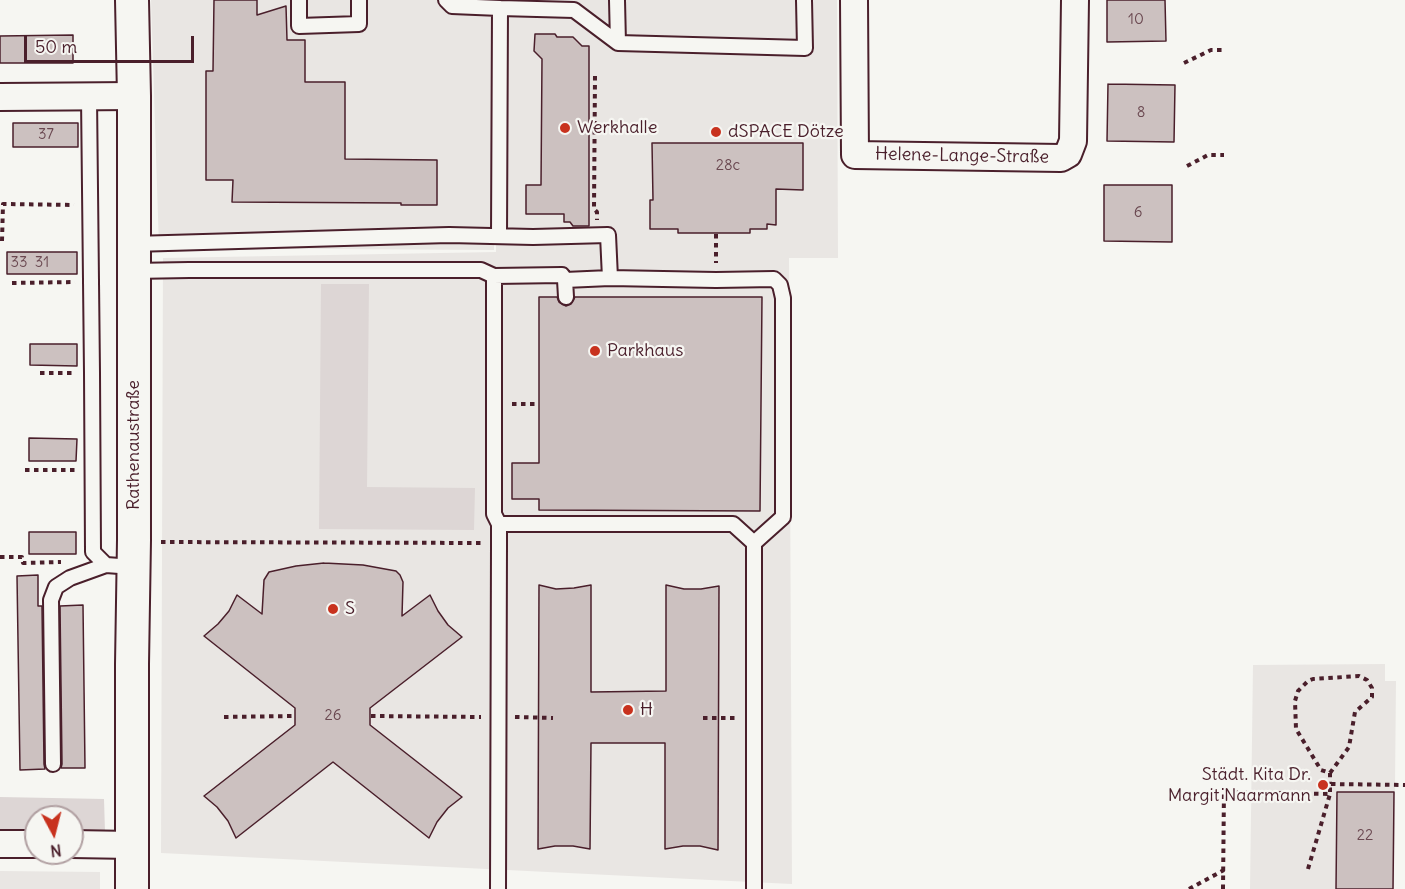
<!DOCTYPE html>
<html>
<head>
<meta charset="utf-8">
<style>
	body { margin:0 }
	#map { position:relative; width:1405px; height:889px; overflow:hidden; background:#f6f6f2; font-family:Delius,sans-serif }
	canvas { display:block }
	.north { position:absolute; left:24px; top:805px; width:60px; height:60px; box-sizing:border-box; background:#f6f6f2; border:2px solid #b1a0a2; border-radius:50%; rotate:173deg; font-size:16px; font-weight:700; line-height:24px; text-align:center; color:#4a1f2b }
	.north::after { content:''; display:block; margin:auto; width:21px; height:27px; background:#c8321e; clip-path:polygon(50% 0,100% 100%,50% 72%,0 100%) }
	.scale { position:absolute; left:24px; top:36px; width:170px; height:27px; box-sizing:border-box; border:3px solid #4a1f2b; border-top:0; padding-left:8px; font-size:18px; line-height:21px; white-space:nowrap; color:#4a1f2b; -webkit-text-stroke:4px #f6f6f2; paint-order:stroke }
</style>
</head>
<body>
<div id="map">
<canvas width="1405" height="889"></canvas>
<div class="north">N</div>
<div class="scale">50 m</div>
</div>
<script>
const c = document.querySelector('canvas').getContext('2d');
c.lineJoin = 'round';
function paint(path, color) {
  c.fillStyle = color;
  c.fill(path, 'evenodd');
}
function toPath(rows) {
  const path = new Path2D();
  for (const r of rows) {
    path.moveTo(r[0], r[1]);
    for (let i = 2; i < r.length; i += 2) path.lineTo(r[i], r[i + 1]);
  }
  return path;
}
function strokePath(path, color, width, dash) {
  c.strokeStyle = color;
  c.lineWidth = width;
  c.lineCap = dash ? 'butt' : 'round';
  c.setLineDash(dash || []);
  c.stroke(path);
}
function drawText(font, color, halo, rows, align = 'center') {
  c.font = font + ' Delius,sans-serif';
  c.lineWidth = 4.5;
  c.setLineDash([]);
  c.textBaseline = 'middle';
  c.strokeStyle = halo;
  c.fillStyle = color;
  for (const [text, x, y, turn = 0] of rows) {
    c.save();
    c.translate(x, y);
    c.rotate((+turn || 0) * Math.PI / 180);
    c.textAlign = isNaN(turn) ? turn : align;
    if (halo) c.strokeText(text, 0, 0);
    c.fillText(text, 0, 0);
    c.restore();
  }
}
paint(toPath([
	[151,0,495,0,494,250,159,248],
	[496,0,837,0,838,258,789,258,792,884,161,853,163,258,496,252],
	[1385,664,1385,681,1396,681,1394,889,1250,889,1253,665],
	[0,871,100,872,100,889,0,889]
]), '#e9e6e3');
paint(toPath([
	[321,284,369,284,367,487,475,488,474,530,319,529],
	[0,797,104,799,105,832,72,834,72,817,36,817,36,833,0,832]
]), '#ddd6d5');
const building = toPath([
	[214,0,257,0,257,15,286,6,287,40,305,40,305,82,345,82,345,159,437,160,437,205,401,205,401,203,232,202,233,180,206,180,206,71,213,71,214,0],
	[1107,0,1165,0,1166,41,1107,42,1107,0],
	[535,34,555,34,557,37,573,37,582,46,589,46,589,226,573,226,570,222,564,222,564,214,526,214,526,185,541,185,542,59,534,51,535,34],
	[73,35,73,63,0,63,0,36,73,35],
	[1108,84,1175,85,1174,142,1107,141,1108,84],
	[13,123,78,123,78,147,13,147,13,123],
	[652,143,803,143,803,190,776,189,776,225,767,224,767,229,750,229,750,233,678,233,678,229,650,229,650,200,653,200,652,143],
	[1104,185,1172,185,1172,242,1104,241,1104,185],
	[7,252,77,252,77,274,7,274,7,252],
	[539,297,557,297,559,302,566,306,571,304,575,297,762,297,760,511,539,510,539,499,512,499,512,463,539,463,539,297],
	[30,344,77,344,77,366,30,365,30,344],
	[29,438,77,439,76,461,29,461,29,438],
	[29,532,76,532,76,554,29,554,29,532],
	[324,563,363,565,396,571,400,575,403,582,402,616,430,595,438,611,448,625,462,637,370,708,370,725,462,797,448,808,437,822,429,838,333,762,236,838,228,821,217,807,204,796,295,725,295,708,204,636,218,624,229,611,237,595,262,614,264,580,269,572,296,566,324,563],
	[38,575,38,606,42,606,44,764,45,769,20,770,17,576,38,575],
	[539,585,556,589,574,588,591,585,591,692,666,691,666,585,684,589,701,589,719,586,718,850,700,846,683,846,665,849,665,743,591,743,590,849,573,846,555,846,538,849,539,585],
	[83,605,85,768,61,768,62,764,60,606,83,605],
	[1337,792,1394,792,1393,889,1336,889,1337,792]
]);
paint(building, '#ccc1c0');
strokePath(building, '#4a1f2b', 1.5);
const service = toPath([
	[299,0,299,26,359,24,359,0],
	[446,0,452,6,500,8,499,236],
	[617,0,618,43],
	[500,8,574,10,618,43,805,48,804,0],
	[89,97,92,373,93,552,106,565,133,567],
	[133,244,449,235,533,237,608,235,610,278],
	[133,271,189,270,481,270,494,276,562,275,565,280,566,297],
	[494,276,494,514,499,524,499,544,498,889],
	[565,280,610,278,716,280,774,279,780,285,783,298,783,517,754,543],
	[499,524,733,524,754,543,754,889],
	[53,764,51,600,56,587,70,578,106,565]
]);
const minor = toPath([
	[854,0,855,155,1061,158,1068,154,1073,141,1075,0],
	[0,97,134,96],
	[0,844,36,844],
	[72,844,132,845]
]);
const tertiary = toPath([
	[132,889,132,664,134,540,134,96,132,0]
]);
strokePath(service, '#4a1f2b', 18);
strokePath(minor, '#4a1f2b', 30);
strokePath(tertiary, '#4a1f2b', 36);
strokePath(toPath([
	[1184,63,1211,50,1223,50],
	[595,76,594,209,597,212,597,220],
	[1187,166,1208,155,1224,155],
	[716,234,716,263],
	[2,241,3,204,74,205],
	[12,283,75,282],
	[40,373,76,373],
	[512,404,539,404],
	[25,470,76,470],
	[161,542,483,543],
	[0,557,22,557,23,563,61,562],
	[371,716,481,717],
	[224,717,295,716],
	[515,717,553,718],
	[703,718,738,718],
	[1330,773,1349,747,1355,712,1372,697,1372,688,1367,680,1359,676,1313,679,1308,681,1298,691,1295,701,1296,729,1321,770,1330,773,1330,784],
	[1224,792,1330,794,1330,784,1405,785],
	[1308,869,1330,794],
	[1189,889,1224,870],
	[1223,889,1224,788]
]), '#4a1f2b', 4, [4.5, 4.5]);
strokePath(service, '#f6f6f2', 14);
strokePath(minor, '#f6f6f2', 26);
strokePath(tertiary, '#f6f6f2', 32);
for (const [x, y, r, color] of [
	[565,128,6,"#c8321e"],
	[716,132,6,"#c8321e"],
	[595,351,6,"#c8321e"],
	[333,609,6,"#c8321e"],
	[628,710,6,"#c8321e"],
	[1323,785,6,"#c8321e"]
]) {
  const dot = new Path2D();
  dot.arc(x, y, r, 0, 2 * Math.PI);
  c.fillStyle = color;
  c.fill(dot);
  strokePath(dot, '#f6f6f2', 2);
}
drawText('15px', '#6a4850', null, [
	["10",1136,20],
	["8",1141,113],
	["37",46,135],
	["28c",728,166],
	["6",1138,213],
	["33",19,263],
	["31",42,263],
	["26",333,716],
	["22",1365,836]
]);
drawText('18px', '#4a1f2b', '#f6f6f2', [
	["Werkhalle",577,128],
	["dSPACE Dötze",728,132],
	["Parkhaus",607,351],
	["S",345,609],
	["H",640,710],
	["Städt. Kita Dr.",1311,775,"right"],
	["Margit Naarmann",1311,796,"right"]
], 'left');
drawText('18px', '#4a1f2b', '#f6f6f2', [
	["Helene-Lange-Straße",962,156,1],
	["Rathenaustraße",134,445,-90]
]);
</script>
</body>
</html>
